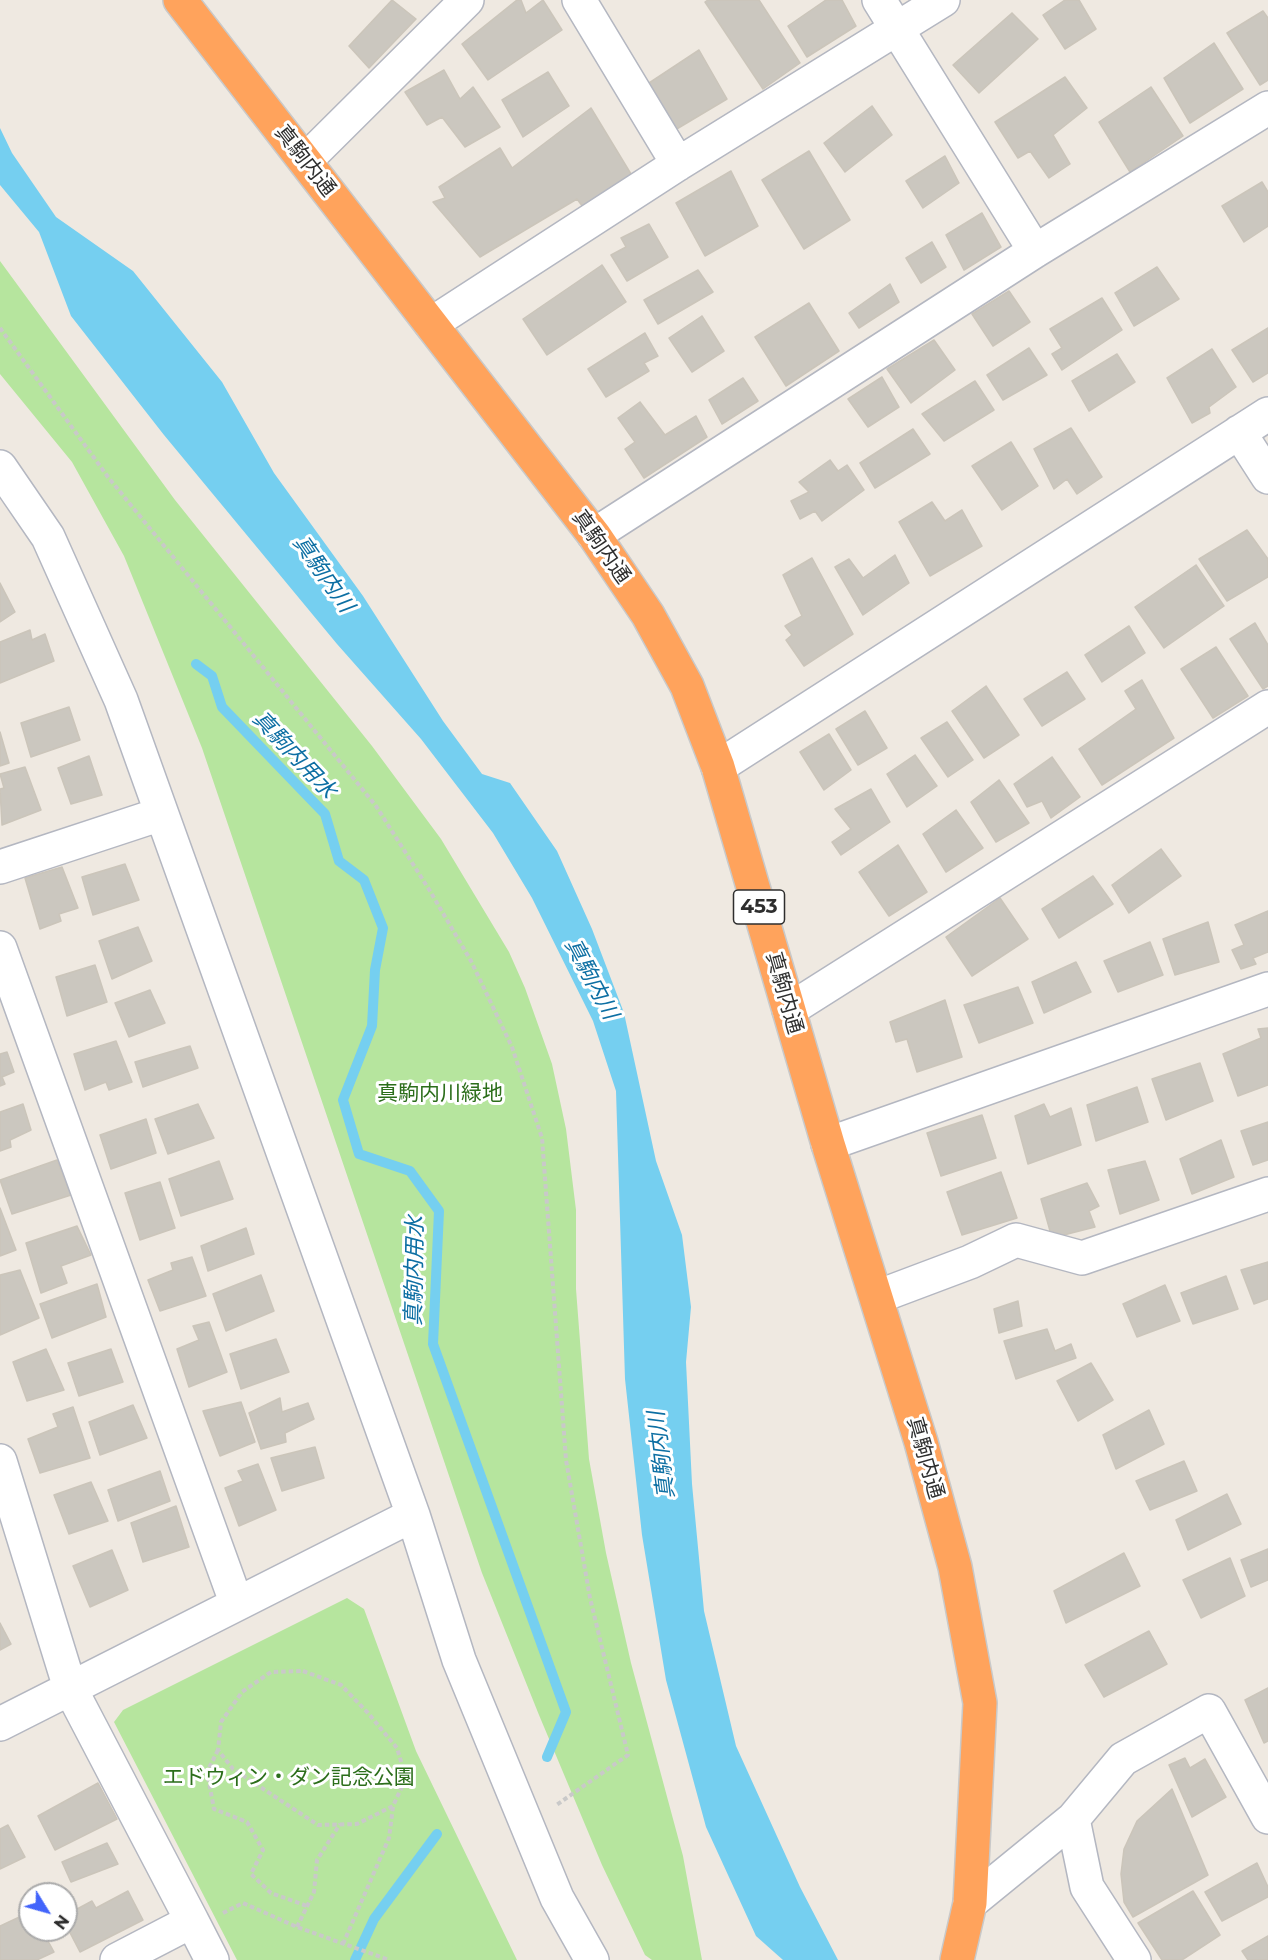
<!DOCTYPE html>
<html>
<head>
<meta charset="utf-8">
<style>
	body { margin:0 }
	#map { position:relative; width:1268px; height:1960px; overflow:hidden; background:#efe9e1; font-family:Montserrat,sans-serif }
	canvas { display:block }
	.north { position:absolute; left:18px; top:1882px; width:60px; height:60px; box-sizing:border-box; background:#fff; border:2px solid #ababab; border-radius:50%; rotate:127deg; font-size:16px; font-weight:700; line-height:24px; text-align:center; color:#2e2e2e }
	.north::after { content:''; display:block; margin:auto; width:21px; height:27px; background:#4264fb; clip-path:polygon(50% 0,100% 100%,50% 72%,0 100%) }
</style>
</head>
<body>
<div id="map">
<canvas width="1268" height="1960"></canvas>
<div class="north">N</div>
</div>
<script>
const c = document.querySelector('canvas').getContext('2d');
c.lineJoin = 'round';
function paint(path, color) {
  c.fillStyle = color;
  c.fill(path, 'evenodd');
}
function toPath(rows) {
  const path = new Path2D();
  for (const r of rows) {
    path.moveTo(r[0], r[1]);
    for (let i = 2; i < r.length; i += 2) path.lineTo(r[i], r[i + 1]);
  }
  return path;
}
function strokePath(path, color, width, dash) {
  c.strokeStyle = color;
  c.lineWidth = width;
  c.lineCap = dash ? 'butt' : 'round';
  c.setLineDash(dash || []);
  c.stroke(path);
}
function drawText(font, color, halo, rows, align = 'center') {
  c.font = font + ' Montserrat,"Noto Sans JP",sans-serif';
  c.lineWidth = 6;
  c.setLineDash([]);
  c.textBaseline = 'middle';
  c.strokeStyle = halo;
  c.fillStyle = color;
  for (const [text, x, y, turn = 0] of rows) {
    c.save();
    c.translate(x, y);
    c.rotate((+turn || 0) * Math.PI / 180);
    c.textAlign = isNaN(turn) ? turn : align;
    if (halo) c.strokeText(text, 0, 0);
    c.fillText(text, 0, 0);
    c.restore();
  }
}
paint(toPath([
	[0,261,175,500,372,746,441,839,509,952,525,988,552,1064,566,1129,576,1210,576,1289,589,1459,606,1553,631,1663,683,1856,702,1960,652,1960,645,1955,602,1865,539,1715,482,1573,202,748,124,556,72,462,0,374],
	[347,1598,364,1609,416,1751,517,1960,237,1960,114,1722,123,1710]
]), '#b6e59e');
paint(toPath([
	[0,128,12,153,56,217,133,271,222,382,274,473,363,596,443,721,482,774,510,783,557,851,592,929,624,1013,656,1161,682,1235,691,1307,686,1362,692,1484,704,1611,736,1746,800,1887,838,1960,783,1960,756,1936,706,1827,666,1680,642,1535,625,1379,616,1091,593,1021,532,898,493,833,421,739,337,644,164,435,71,316,39,232,0,185]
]), '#75cff0');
strokePath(toPath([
	[196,664,212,676,222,707,325,814,339,861,364,880,383,928,375,970,372,1026,343,1100,359,1154,410,1171,439,1211,433,1344,566,1712,547,1757],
	[355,1960,374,1919,437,1834]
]), '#75cff0', 10);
const building = toPath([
	[392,0,416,19,369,68,349,46,392,0],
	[517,0,521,0,526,13,543,0,562,30,488,80,462,44,517,0],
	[708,0,759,0,800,63,763,89,705,2,708,0],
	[826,0,842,0,856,26,807,57,788,26,826,0],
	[1065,0,1079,0,1096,29,1065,49,1043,15,1065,0],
	[1263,11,1268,18,1268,80,1260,85,1227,33,1263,11],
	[1012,13,1038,39,979,93,953,65,1012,13],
	[1214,43,1243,89,1190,123,1164,78,1214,43],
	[699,50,727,99,675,130,646,85,699,50],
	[444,70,460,99,473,87,500,127,465,147,442,117,427,125,405,92,444,70],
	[548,72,569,106,523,137,502,100,548,72],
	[1065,77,1087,108,1053,135,1070,164,1049,178,1030,151,1018,158,995,122,1065,77],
	[1151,87,1183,136,1130,172,1099,122,1151,87],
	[872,106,892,135,845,172,824,143,872,106],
	[591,108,631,174,583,207,577,199,480,257,433,202,445,198,439,187,500,148,512,168,591,108],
	[809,151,850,220,804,249,762,180,809,151],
	[945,156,959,183,923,208,906,181,945,156],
	[731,171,758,226,705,256,676,203,731,171],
	[1262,182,1268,192,1268,226,1244,242,1222,206,1262,182],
	[982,213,1001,247,964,270,946,235,982,213],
	[649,224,668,257,627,281,611,255,626,247,621,238,649,224],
	[932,242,946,267,921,283,906,258,932,242],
	[602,265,626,302,547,355,523,319,602,265],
	[1157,267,1179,299,1134,326,1115,293,1157,267],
	[698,270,713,292,658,324,644,300,698,270],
	[890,284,899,302,859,328,849,313,890,284],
	[1009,291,1030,322,993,346,972,314,1009,291],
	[1102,298,1122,330,1062,370,1052,354,1062,348,1050,329,1102,298],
	[809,303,839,351,786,386,755,337,809,303],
	[702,316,724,351,692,372,669,338,702,316],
	[1268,328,1268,373,1253,382,1232,350,1268,328],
	[645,333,658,356,644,363,649,371,606,397,588,369,645,333],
	[934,340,955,370,911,403,887,369,934,340],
	[1029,348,1047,375,1003,400,987,375,1029,348],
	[1212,349,1236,387,1209,407,1210,413,1192,423,1167,378,1212,349],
	[1117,354,1135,382,1089,411,1072,381,1117,354],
	[882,377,899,407,868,427,848,399,882,377],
	[743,378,758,401,722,424,709,400,743,378],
	[975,381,994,410,944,441,922,414,975,381],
	[640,402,665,435,696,416,707,437,644,478,625,449,635,442,618,418,640,402],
	[1071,428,1102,477,1077,494,1067,479,1054,489,1034,449,1071,428],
	[913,429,930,454,875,488,860,463,913,429],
	[1011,442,1038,486,1002,510,972,466,1011,442],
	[830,460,838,471,847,465,864,490,822,521,815,511,800,519,791,501,809,492,799,482,830,460],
	[932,502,945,521,962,510,982,546,930,576,899,522,932,502],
	[1247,530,1268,559,1268,577,1227,601,1199,559,1247,530],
	[895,555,909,583,863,615,835,567,849,559,863,578,895,555],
	[812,558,853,634,804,666,786,640,792,635,785,626,802,616,783,575,812,558],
	[1196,565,1224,606,1164,648,1135,607,1196,565],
	[0,583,15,612,0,622,0,583],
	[1255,623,1268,645,1268,686,1263,689,1230,639,1255,623],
	[1129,626,1145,653,1102,682,1085,655,1129,626],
	[30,630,32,640,45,634,54,661,0,683,0,642,30,630],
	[1216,647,1248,696,1213,718,1181,669,1216,647],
	[1067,672,1085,699,1042,726,1024,699,1067,672],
	[1142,680,1174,738,1102,785,1079,749,1136,709,1125,691,1142,680],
	[986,686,1019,735,984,758,952,711,986,686],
	[69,707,80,740,31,757,21,723,69,707],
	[865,711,887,748,858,765,836,729,865,711],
	[947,722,973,760,948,777,921,738,947,722],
	[0,732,9,763,0,766,0,732],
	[829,734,851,770,824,790,800,752,829,734],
	[915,755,937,786,907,807,887,774,915,755],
	[89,756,102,795,71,804,58,768,89,756],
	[1052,757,1080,797,1051,818,1042,801,1027,807,1014,784,1052,757],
	[25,767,41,810,2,825,0,789,4,788,0,774,25,767],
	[999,780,1029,823,996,842,971,802,999,780],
	[871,789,890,822,841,855,832,842,851,829,835,809,871,789],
	[956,810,983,848,946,872,923,834,956,810],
	[898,845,927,892,889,916,859,872,898,845],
	[1161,849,1181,876,1129,913,1112,885,1161,849],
	[125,864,139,900,93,915,82,877,125,864],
	[62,867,78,908,59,914,61,921,40,929,25,878,62,867],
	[1093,876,1113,904,1059,938,1042,909,1093,876],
	[1000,898,1028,939,972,976,946,937,1000,898],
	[1268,911,1268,952,1253,958,1256,964,1241,969,1232,950,1244,945,1235,925,1268,911],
	[1208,922,1219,962,1175,975,1163,939,1208,922],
	[138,927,152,961,112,979,99,941,138,927],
	[1150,942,1163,975,1118,992,1104,961,1150,942],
	[1076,962,1091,992,1044,1013,1032,982,1076,962],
	[95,965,107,1002,67,1016,56,977,95,965],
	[1018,987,1033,1023,979,1043,964,1005,1018,987],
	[150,990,165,1023,129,1037,115,1003,150,990],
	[945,1000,962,1057,917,1072,907,1039,896,1042,890,1022,945,1000],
	[1268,1028,1268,1085,1238,1096,1223,1054,1261,1038,1258,1029,1268,1028],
	[116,1041,132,1082,109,1090,106,1082,85,1090,74,1054,116,1041],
	[190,1046,198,1068,143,1087,135,1062,190,1046],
	[7,1052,14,1072,2,1077,5,1084,0,1086,0,1054,7,1052],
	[1200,1063,1213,1101,1166,1120,1152,1079,1200,1063],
	[1137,1087,1148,1122,1096,1141,1087,1105,1137,1087],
	[23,1104,31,1130,10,1140,11,1147,0,1151,0,1112,23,1104],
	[198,1104,214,1138,168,1154,155,1119,198,1104],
	[1044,1104,1050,1117,1071,1108,1081,1145,1028,1164,1015,1116,1044,1104],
	[982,1115,996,1158,941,1176,927,1133,982,1115],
	[146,1119,156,1153,111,1169,100,1135,146,1119],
	[1268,1122,1268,1160,1253,1165,1241,1131,1268,1122],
	[1221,1140,1234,1177,1192,1194,1180,1159,1221,1140],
	[57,1160,71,1195,12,1214,0,1180,57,1160],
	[219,1161,233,1199,181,1216,169,1179,219,1161],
	[1145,1161,1159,1200,1120,1214,1108,1170,1145,1161],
	[1001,1172,1017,1218,962,1235,947,1192,1001,1172],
	[160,1182,175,1228,140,1240,125,1193,160,1182],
	[1087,1183,1099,1206,1089,1211,1095,1227,1052,1238,1041,1199,1087,1183],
	[0,1208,16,1250,0,1256,0,1208],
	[77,1226,91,1255,61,1266,67,1283,41,1293,26,1243,77,1226],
	[246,1228,254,1254,208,1271,201,1246,246,1228],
	[192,1257,206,1296,160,1311,148,1280,173,1270,171,1263,192,1257],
	[1268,1262,1268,1299,1254,1304,1241,1270,1268,1262],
	[20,1270,39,1318,0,1335,0,1275,20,1270],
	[261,1275,274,1311,226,1331,213,1294,261,1275],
	[1226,1276,1238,1309,1193,1324,1181,1293,1226,1276],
	[97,1284,106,1317,52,1338,40,1304,97,1284],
	[1165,1285,1180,1321,1137,1337,1123,1304,1165,1285],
	[1018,1301,1022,1326,999,1333,994,1309,1018,1301],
	[209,1322,227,1372,189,1387,177,1349,199,1340,193,1326,209,1322],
	[1047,1329,1055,1351,1071,1344,1076,1358,1016,1379,1004,1341,1047,1329],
	[276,1339,289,1372,241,1389,230,1354,276,1339],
	[46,1349,64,1390,27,1401,13,1362,46,1349],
	[111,1349,123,1382,79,1396,68,1363,111,1349],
	[1091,1363,1113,1400,1078,1421,1057,1381,1091,1363],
	[280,1398,282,1412,308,1403,314,1419,285,1433,286,1442,261,1449,249,1413,280,1398],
	[241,1402,255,1442,220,1456,203,1411,241,1402],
	[133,1405,147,1438,100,1455,89,1422,133,1405],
	[73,1407,90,1458,40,1473,28,1439,58,1427,53,1414,73,1407],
	[1149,1410,1164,1444,1116,1469,1103,1435,1149,1410],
	[315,1447,324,1478,282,1491,271,1458,315,1447],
	[1184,1461,1197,1491,1150,1510,1136,1481,1184,1461],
	[258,1464,276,1510,239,1526,225,1488,243,1481,238,1471,258,1464],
	[160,1471,170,1501,118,1521,108,1490,160,1471],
	[91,1482,108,1521,69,1534,54,1495,91,1482],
	[1227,1494,1241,1524,1188,1550,1176,1520,1227,1494],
	[176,1506,189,1547,143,1562,131,1523,176,1506],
	[1268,1549,1268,1580,1251,1587,1241,1560,1268,1549],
	[112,1550,128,1590,90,1607,73,1566,112,1550],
	[1124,1553,1140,1586,1066,1623,1054,1591,1124,1553],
	[1230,1558,1245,1596,1201,1618,1183,1580,1230,1558],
	[0,1623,11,1644,0,1650,0,1623],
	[1149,1631,1167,1664,1104,1697,1085,1665,1149,1631],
	[1268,1688,1268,1741,1264,1743,1245,1700,1268,1688],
	[1185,1758,1190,1768,1205,1759,1226,1797,1192,1817,1169,1765,1185,1758],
	[98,1783,117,1819,55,1850,38,1816,98,1783],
	[1172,1789,1208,1875,1133,1917,1124,1902,1121,1874,1124,1849,1137,1821,1172,1789],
	[8,1825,25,1857,0,1869,0,1829,8,1825],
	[107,1843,118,1864,71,1882,62,1862,107,1843],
	[1257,1863,1268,1887,1268,1897,1222,1921,1205,1892,1257,1863],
	[128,1891,143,1920,80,1952,66,1925,66,1915,92,1901,96,1908,128,1891],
	[1193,1891,1220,1935,1182,1960,1162,1960,1138,1923,1193,1891],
	[30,1912,30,1930,42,1930,54,1952,37,1960,0,1960,0,1926,30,1912],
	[1268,1936,1268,1960,1248,1960,1242,1951,1268,1936]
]);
paint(building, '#cbc7bf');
strokePath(building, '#cbc5ba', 1.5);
const minor = toPath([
	[579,0,678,164],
	[879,0,1035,251],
	[305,161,467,0],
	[431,324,678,164,943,0],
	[1239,432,1268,477],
	[0,467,48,537,121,700,413,1515,459,1660,557,1898,592,1960],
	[594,535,1035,251,1268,108],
	[718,767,1268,414],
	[0,867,161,814],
	[0,948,236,1602],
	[789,1010,1268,707],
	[828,1144,1268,989],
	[877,1297,970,1262,1016,1240,1082,1258,1268,1194],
	[0,1461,70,1688,192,1921,117,1960],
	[0,1724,413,1515],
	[1073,1819,1087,1887,1134,1960],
	[970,1903,1073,1819,1123,1759,1209,1711,1268,1817],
	[192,1921,212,1960]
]);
const highway = toPath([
	[180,0,594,535,648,615,687,686,718,767,828,1144,921,1442,955,1567,980,1703,970,1903,957,1960]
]);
strokePath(minor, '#b4b7c1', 36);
strokePath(highway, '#c9c9c9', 36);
strokePath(toPath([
	[0,328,108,477,376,806,430,891,471,961,512,1047,542,1138,566,1460,590,1598,628,1755,555,1806],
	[303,1671,341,1685,368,1713,397,1748,406,1778,393,1806,357,1824,318,1825,233,1769,218,1750,221,1722,242,1692,271,1672,303,1671],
	[218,1750,207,1772,214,1809,247,1822,263,1850,251,1874,271,1893,307,1906],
	[223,1913,243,1903,297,1927,389,1960],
	[297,1927,314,1892,317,1860,340,1824],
	[343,1944,389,1838,393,1807]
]), '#c9c9c9', 4, [4.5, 3]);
strokePath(minor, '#fff', 33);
strokePath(highway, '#ffa35c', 33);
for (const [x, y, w] of [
	[759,907,51]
]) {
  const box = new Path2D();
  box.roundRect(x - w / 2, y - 17, w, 34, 4.5);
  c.fillStyle = '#fff';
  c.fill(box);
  strokePath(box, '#2e2e2e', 1.5);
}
drawText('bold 20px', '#2e2e2e', null, [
	["453",759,907]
]);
drawText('21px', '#2e2e2e', '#fff', [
	["真駒内通",305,161,52],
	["真駒内通",601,547,55],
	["真駒内通",784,993,74],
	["真駒内通",925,1458,74]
]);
drawText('21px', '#2c6e1b', '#fff', [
	["真駒内川緑地",440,1094],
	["エドウィン・ダン記念公園",289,1778]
]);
drawText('italic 22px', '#0d6fa3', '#fff', [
	["真駒内川",323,574,55],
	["真駒内用水",294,755,47],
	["真駒内川",591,979,62],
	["真駒内用水",415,1271,-89],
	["真駒内川",662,1455,-97]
]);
</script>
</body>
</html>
